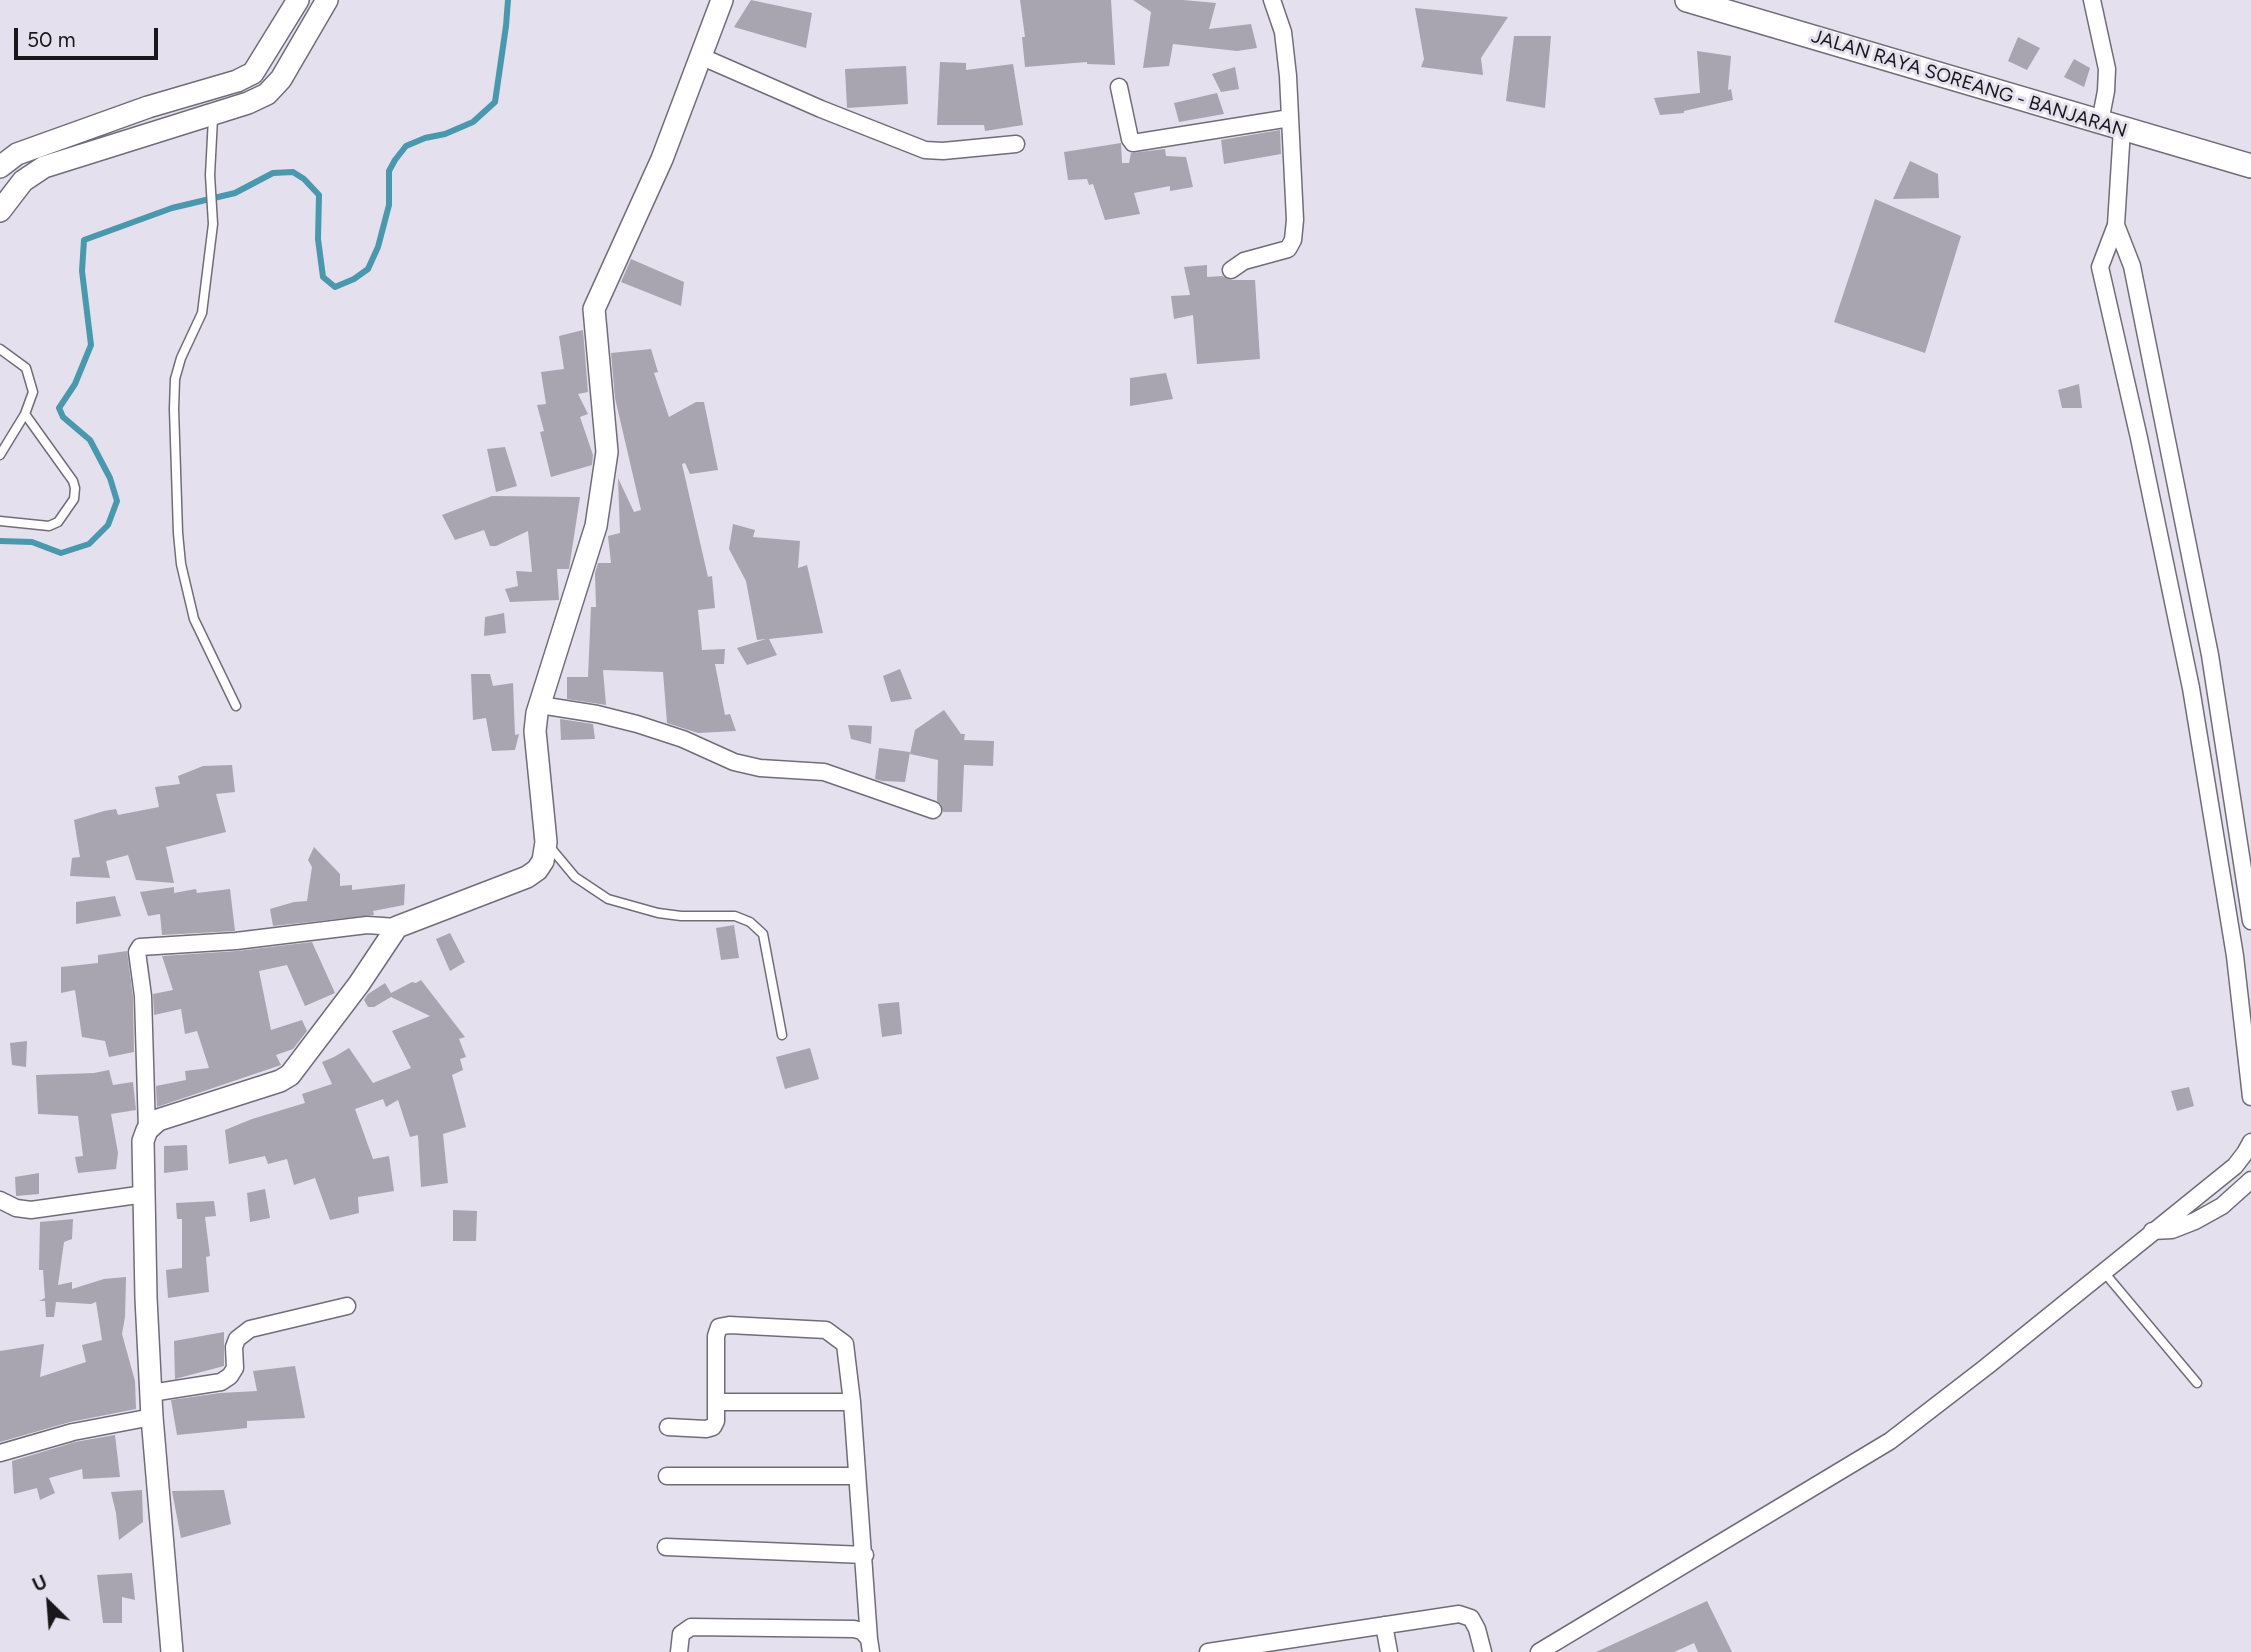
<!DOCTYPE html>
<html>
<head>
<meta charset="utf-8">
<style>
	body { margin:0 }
	#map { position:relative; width:2251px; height:1652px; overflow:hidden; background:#e4e0ed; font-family:Figtree,sans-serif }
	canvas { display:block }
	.north { position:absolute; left:14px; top:1568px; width:70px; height:70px; -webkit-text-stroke:5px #e4e0ed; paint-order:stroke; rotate:335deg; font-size:19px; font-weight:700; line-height:28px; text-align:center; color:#18171b }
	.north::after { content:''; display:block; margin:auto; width:24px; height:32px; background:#18171b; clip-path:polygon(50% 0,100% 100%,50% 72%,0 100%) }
	.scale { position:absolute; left:14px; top:28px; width:144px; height:32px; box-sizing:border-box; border:4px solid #18171b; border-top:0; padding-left:9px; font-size:21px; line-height:24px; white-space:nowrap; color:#18171b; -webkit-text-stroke:5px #e4e0ed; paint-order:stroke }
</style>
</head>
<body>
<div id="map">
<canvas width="2251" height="1652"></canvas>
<div class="north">U</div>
<div class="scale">50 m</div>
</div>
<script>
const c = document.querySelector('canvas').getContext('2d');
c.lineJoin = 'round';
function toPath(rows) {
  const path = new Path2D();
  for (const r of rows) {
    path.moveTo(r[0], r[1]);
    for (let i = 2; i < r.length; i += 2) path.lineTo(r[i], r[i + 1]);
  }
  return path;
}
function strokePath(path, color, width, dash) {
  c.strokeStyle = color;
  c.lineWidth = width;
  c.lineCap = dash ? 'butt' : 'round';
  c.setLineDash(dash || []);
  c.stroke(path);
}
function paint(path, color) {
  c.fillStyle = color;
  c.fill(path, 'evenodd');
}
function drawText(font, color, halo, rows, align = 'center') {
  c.font = font + ' Figtree,sans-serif';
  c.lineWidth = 6;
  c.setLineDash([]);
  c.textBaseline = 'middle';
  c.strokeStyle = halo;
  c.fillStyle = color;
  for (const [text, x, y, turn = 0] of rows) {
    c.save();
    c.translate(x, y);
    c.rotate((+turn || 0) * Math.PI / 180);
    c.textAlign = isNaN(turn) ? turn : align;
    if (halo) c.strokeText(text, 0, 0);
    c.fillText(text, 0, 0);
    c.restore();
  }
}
strokePath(toPath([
	[0,541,32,542,61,553,89,544,108,525,117,501,110,478,90,440,63,417,59,408,75,384,91,345,82,271,84,240,172,208,235,193,273,173,293,172,304,179,319,195,318,239,323,277,335,287,354,279,368,269,378,247,389,205,389,171,395,160,406,146,425,138,445,134,473,122,495,102,506,26,508,0]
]), '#4998ad', 6);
paint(toPath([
	[751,0,812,13,806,48,734,27],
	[1020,0,1111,0,1115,65,1087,64,1087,62,1025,67,1022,37,1025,37],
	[1133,0,1183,0,1216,3,1209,29,1251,24,1257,48,1237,51,1173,44,1169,66,1143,68,1151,12],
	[1415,8,1508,17,1481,58,1483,75,1421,67,1424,59],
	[1514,36,1551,36,1545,108,1506,101],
	[2018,37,2040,48,2027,70,2008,61],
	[1697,51,1731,56,1728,90,1731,89,1733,100,1684,111,1684,113,1660,115,1654,98,1700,93],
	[2074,59,2090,68,2084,87,2064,77],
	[940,62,966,63,966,70,1013,64,1023,125,985,131,984,125,937,125],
	[906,66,908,104,847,108,845,69],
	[1235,67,1239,89,1221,92,1212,74],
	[1217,93,1224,114,1179,122,1174,103],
	[1280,130,1281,154,1224,164,1221,140],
	[1121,143,1122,163,1129,163,1131,153,1165,149,1166,156,1186,157,1193,187,1170,191,1170,186,1134,193,1140,214,1105,220,1093,184,1089,185,1087,179,1068,180,1064,152],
	[1910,161,1938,174,1939,198,1893,199],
	[1875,199,1961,236,1925,353,1834,322],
	[631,259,684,282,681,306,621,282],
	[1207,265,1207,277,1222,276,1231,280,1255,280,1260,359,1197,364,1193,315,1174,319,1171,296,1190,295,1184,267],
	[583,330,588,392,578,394,588,414,580,417,593,455,592,465,551,477,540,432,544,431,537,405,546,404,541,372,564,369,559,336],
	[651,349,658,372,654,373,669,417,696,402,704,402,718,470,690,474,685,463,682,464,708,577,712,576,715,608,698,610,702,650,725,649,724,664,715,664,725,715,730,714,736,731,698,733,667,723,663,672,603,670,606,705,567,699,567,677,588,677,591,607,596,607,595,573,598,563,611,563,608,536,620,533,618,478,634,512,641,510,615,398,611,353],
	[1166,373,1173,399,1130,406,1130,378],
	[2079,384,2082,408,2062,408,2058,390],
	[505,447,517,486,496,492,487,449],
	[492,496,580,497,569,569,557,569,559,600,510,602,505,589,518,586,516,571,532,572,528,531,496,546,490,546,484,530,455,540,442,515],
	[733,524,755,530,753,537,800,541,798,568,807,565,823,633,769,639,777,655,747,665,737,648,766,639,757,640,746,581,729,549],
	[504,613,506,633,484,636,485,617],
	[900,669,912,699,891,702,883,676],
	[471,674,490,674,493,686,513,683,515,735,519,734,515,750,492,751,486,718,473,720],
	[944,710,961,734,965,734,964,740,994,741,993,766,964,765,962,812,943,812,941,804,937,801,938,760,910,754,915,730],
	[560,719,593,724,595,739,561,740],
	[848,725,872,726,871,744,851,739],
	[879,748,910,752,905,782,882,781,875,779],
	[232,765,235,792,216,794,226,832,166,847,174,883,136,880,128,855,106,861,110,878,70,876,72,858,80,857,74,820,104,811,116,809,118,815,159,807,155,787,180,784,178,776,203,766],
	[314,847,340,874,340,886,352,885,352,890,405,884,404,905,373,911,374,915,273,926,270,909,294,902,307,901,312,867,308,860],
	[174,887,174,893,196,889,197,893,230,889,235,931,162,935,160,914,148,916,140,892],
	[115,896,121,916,76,924,76,902],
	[734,925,739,958,721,960,716,928],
	[450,933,465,962,450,971,436,939],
	[312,942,335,993,305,1006,287,965,259,971,271,1030,302,1020,307,1031,293,1049,276,1055,281,1065,157,1107,156,1086,186,1080,185,1071,209,1068,197,1031,185,1034,181,1009,154,1015,153,994,173,990,162,956,237,951],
	[127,951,133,997,134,1052,109,1057,105,1041,82,1037,75,990,61,993,61,967,98,963,98,955],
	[421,980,465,1037,459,1039,466,1057,460,1059,463,1070,452,1075,466,1127,443,1134,448,1183,421,1187,418,1135,410,1137,398,1100,386,1107,383,1099,355,1109,373,1159,389,1156,394,1191,358,1197,359,1213,330,1220,315,1178,294,1185,287,1159,268,1164,265,1156,229,1164,225,1130,252,1119,305,1103,302,1094,332,1084,322,1062,334,1057,349,1048,373,1083,411,1068,392,1031,430,1016,391,997,374,1007,368,1007,364,1000,368,994,385,983,391,993,412,982,416,983],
	[899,1002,902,1034,882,1037,878,1004],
	[27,1041,26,1067,12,1065,10,1043],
	[810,1048,819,1079,785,1089,776,1057],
	[109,1070,113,1085,133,1082,136,1110,111,1114,118,1153,116,1169,78,1173,75,1157,83,1156,78,1116,38,1114,36,1075,94,1073],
	[2189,1087,2194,1106,2177,1111,2171,1091],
	[187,1145,188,1170,164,1173,164,1146],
	[39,1173,39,1194,16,1196,15,1177],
	[265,1189,270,1218,250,1222,247,1193],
	[214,1201,216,1216,205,1217,210,1256,206,1257,209,1292,168,1298,166,1270,182,1268,182,1219,177,1219,176,1203],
	[453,1210,477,1211,476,1241,453,1241],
	[73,1219,72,1239,64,1242,58,1285,72,1282,72,1289,104,1279,126,1277,125,1317,122,1334,135,1381,136,1409,70,1422,0,1442,0,1351,44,1344,40,1377,86,1362,82,1345,102,1340,96,1302,91,1304,56,1302,54,1317,46,1317,45,1301,39,1301,45,1298,43,1270,39,1270,40,1222],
	[224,1332,224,1366,175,1379,174,1341],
	[295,1366,305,1418,247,1421,247,1428,177,1435,171,1400,220,1393,257,1391,253,1371],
	[115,1435,120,1477,83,1479,82,1469,49,1478,55,1493,40,1500,37,1488,14,1494,12,1461,75,1442],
	[142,1490,143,1522,119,1540,116,1513,111,1492],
	[224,1490,231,1524,181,1538,172,1491],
	[132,1573,135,1600,122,1597,122,1623,103,1623,97,1575],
	[1707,1601,1732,1652,1698,1652,1694,1643,1674,1652,1596,1652]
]), '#a8a4b0');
const service = toPath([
	[213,118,210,175,213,224,202,313,181,358,175,379,174,409,178,533,181,564,194,619,236,706],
	[0,349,26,368,33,392,25,414,73,481,75,488,74,499,58,522,49,526,0,521],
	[0,455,25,414],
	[550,847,575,877,608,899,658,913,681,916,735,916,750,922,763,934,782,1035],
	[2103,1271,2197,1383]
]);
const minor = toPath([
	[2092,0,2107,69,2106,91,2100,122],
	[700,56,821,109,925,150,943,151,1016,144],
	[1119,87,1130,139,1133,143,1290,118],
	[2122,129,2116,225,2100,267,2139,438,2191,688,2235,956,2251,1097],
	[2116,225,2132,266,2210,655,2251,921],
	[1231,270,1244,261,1288,249,1293,240,1295,220,1288,76,1283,32,1272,0],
	[540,705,597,714,637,724,683,739,734,762,760,768,824,772,933,810],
	[147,1130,143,996,137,952,140,947,236,941,367,925,397,927],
	[0,1200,16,1208,31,1210,145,1194],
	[2152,1231,2172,1230,2195,1221,2222,1206,2251,1180],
	[151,1393,221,1382,230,1376,235,1368,234,1347,237,1339,250,1329,347,1306],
	[716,1402,852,1402],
	[668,1427,706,1429,713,1427,716,1421,716,1336,719,1327,729,1325,826,1330,845,1344,852,1402,869,1639],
	[0,1453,73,1432,152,1417],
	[667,1476,856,1476],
	[666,1547,865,1555],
	[1384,1625,1389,1652],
	[679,1652,681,1634,691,1627,854,1629,862,1631,869,1639,871,1652],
	[1208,1652,1459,1614,1471,1618,1477,1629,1483,1652],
	[1539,1652,1890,1441,1986,1367,2235,1166,2245,1153,2251,1142]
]);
const tertiary = toPath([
	[0,167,17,154,148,107,237,81,253,73,298,0],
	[0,211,23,181,44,167,248,103,267,94,281,79,327,0],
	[172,1652,152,1417,146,1298,143,1141,147,1130,158,1120,280,1081,290,1075,359,984,397,927,527,877,537,870,543,861,546,842,535,731,537,713,596,526,607,452,594,309,662,159,722,0]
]);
const secondary = toPath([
	[1687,0,2251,166]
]);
strokePath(service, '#706d79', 11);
strokePath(minor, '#706d79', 19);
strokePath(tertiary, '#706d79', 24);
strokePath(secondary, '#706d79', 26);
strokePath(service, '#fff', 8);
strokePath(minor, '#fff', 16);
strokePath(tertiary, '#fff', 21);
strokePath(secondary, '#fff', 23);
drawText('19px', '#18171b', '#e4e0ed', [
	["JALAN RAYA SOREANG - BANJARAN",1969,84,17]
]);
</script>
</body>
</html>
